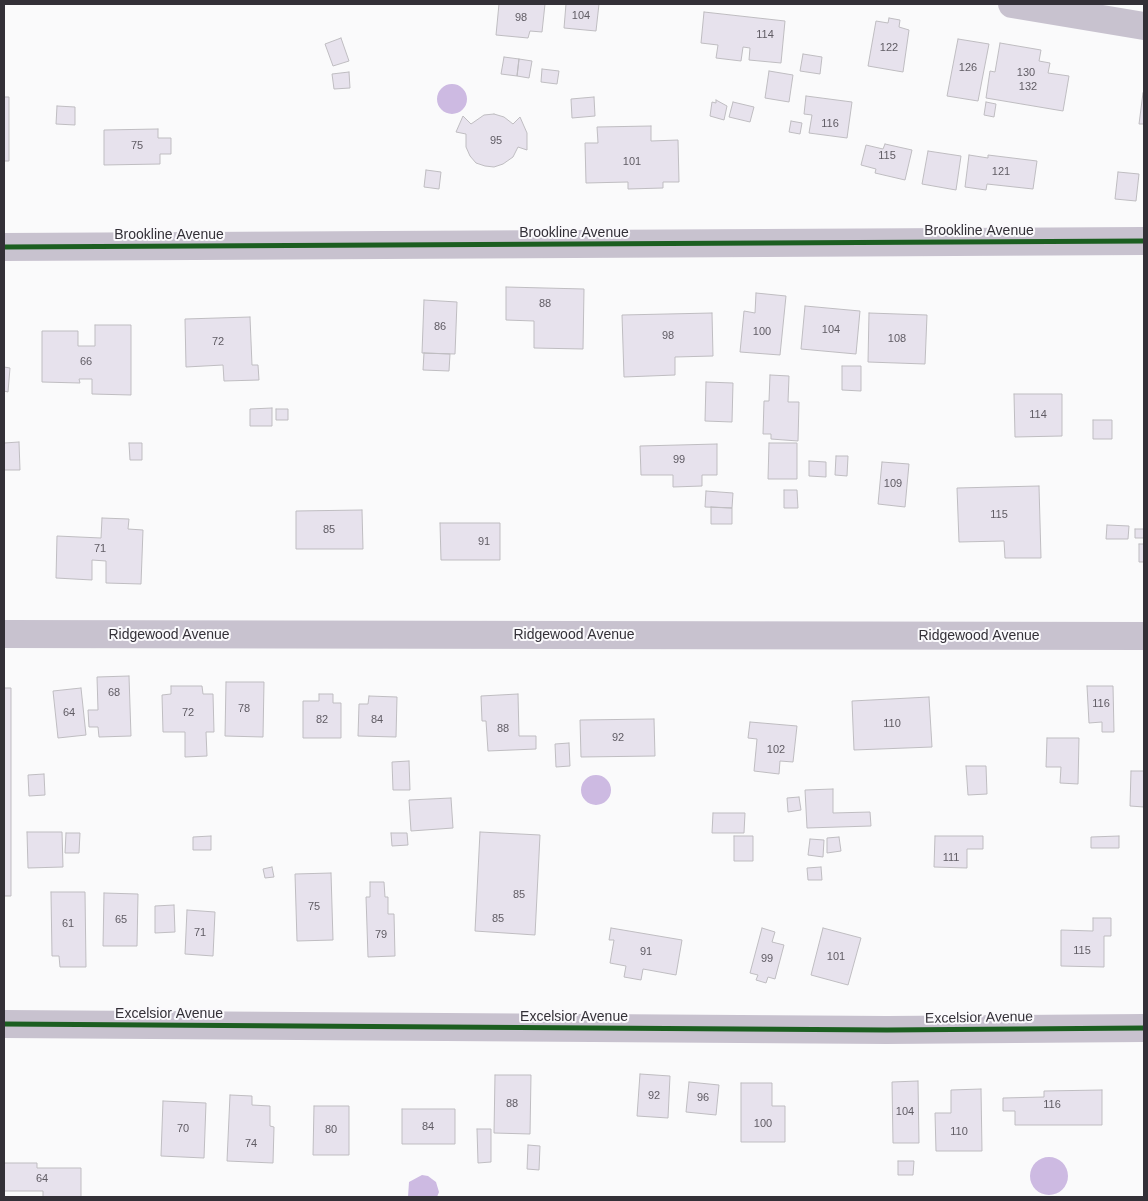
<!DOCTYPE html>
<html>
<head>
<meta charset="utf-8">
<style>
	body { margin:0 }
	#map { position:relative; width:1148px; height:1201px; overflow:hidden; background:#fafafb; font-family:Helvetica,sans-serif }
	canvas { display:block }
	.frame { position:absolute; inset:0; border:5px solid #333037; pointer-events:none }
</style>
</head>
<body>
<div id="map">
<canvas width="1148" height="1201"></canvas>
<div class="frame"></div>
</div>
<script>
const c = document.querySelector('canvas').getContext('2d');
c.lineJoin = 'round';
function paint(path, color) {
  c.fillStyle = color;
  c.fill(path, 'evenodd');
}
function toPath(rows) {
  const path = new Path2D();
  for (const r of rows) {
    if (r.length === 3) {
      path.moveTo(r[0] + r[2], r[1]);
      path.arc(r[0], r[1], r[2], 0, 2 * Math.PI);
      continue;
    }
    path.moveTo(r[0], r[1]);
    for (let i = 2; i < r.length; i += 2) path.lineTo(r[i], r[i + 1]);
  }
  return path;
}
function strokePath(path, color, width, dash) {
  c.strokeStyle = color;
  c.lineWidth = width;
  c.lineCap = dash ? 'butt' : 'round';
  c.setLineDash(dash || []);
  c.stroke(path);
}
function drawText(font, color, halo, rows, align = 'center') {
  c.font = font + ' Helvetica,sans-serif';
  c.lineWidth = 4;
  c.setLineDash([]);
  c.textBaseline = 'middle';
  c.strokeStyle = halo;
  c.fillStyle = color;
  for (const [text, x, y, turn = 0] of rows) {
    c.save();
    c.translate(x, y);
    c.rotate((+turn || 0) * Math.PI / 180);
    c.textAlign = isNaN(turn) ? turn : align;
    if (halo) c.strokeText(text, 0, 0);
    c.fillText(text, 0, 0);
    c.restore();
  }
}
paint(toPath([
	[452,99,15],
	[596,790,15],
	[1049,1176,19],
	[422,1175,428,1176,436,1182,439,1192,437,1197,408,1197,409,1182]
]), '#cdbae2');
const building = toPath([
	[499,4,545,4,542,32,530,31,528,38,496,35,499,4],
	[566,4,599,4,596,31,564,28,566,4],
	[704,12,785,21,781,63,749,60,750,48,743,47,741,61,716,58,718,45,701,43,704,12],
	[889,18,900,20,899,27,909,30,903,72,868,66,876,21,888,23,889,18],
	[341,38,349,61,333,66,325,44,341,38],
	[958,39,989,44,978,101,947,96,958,39],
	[1000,43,1041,50,1039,61,1050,63,1048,73,1069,76,1063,111,986,98,990,71,995,72,1000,43],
	[803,54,822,57,820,74,800,71,803,54],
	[504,57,519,59,517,76,501,74,504,57],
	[519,59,532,61,529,78,517,76,519,59],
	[542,69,559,71,557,84,541,82,542,69],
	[769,71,793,75,789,102,765,98,769,71],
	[349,72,350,88,334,89,332,74,349,72],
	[1143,93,1144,93,1144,124,1139,124,1143,93],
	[806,96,852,102,847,138,809,133,812,115,804,114,806,96],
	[4,97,9,97,9,161,4,161,4,97],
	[594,97,595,116,572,118,571,99,594,97],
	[716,100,727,106,724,120,710,116,712,102,716,103,716,100],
	[733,102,754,107,750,122,729,117,733,102],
	[986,102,996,104,994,117,984,115,986,102],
	[57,106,75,107,75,125,56,124,57,106],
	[494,114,504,117,513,124,520,117,527,133,527,150,518,147,513,157,503,164,494,167,485,166,476,163,470,156,466,147,466,134,456,132,463,116,471,124,484,115,494,114],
	[791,121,802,123,800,134,789,132,791,121],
	[651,126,651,141,678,140,679,182,663,182,663,188,628,189,628,182,586,183,585,143,598,143,597,127,651,126],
	[158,129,158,138,171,138,171,154,160,154,160,164,104,165,104,130,158,129],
	[885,144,912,150,905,180,875,173,876,169,861,165,866,145,883,149,885,144],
	[928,151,961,156,956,190,922,184,928,151],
	[969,155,988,158,988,155,1037,161,1033,189,987,184,986,190,965,187,969,155],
	[426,170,441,172,439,189,424,187,426,170],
	[1118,172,1139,174,1136,201,1115,199,1118,172],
	[506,287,584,289,583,349,534,348,534,321,506,320,506,287],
	[756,293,786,296,780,355,740,352,744,311,755,313,756,293],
	[424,300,457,302,455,354,422,353,424,300],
	[805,306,860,311,856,354,801,349,805,306],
	[712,313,713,356,675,357,675,375,624,377,622,315,712,313],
	[869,313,927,315,925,364,868,362,869,313],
	[250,317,252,365,258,365,259,380,224,381,223,365,186,367,185,319,250,317],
	[95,325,131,325,131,395,92,394,92,379,79,379,80,383,42,382,42,331,78,331,78,346,95,346,95,325],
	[424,353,450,354,449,371,423,370,424,353],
	[842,366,861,366,861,391,842,390,842,366],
	[4,367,10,368,8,392,4,391,4,367],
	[770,375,789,376,788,402,799,402,798,441,771,439,771,434,763,434,764,401,769,401,770,375],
	[706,382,733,383,732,422,705,421,706,382],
	[1014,394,1062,394,1062,436,1015,437,1014,394],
	[272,408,272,426,250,426,250,409,272,408],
	[276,409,288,409,288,420,276,420,276,409],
	[1093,420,1112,420,1112,439,1093,439,1093,420],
	[19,442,20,470,4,470,4,443,19,442],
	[129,443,142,443,142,460,130,460,129,443],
	[769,443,797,443,797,479,768,479,769,443],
	[717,444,717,475,702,475,702,486,673,487,673,475,641,475,640,446,717,444],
	[836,456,848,456,847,476,835,475,836,456],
	[809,461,826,462,826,477,809,476,809,461],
	[882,462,909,464,905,507,878,504,882,462],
	[1039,486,1041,558,1005,558,1004,541,959,542,957,488,1039,486],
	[784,490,797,490,798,508,784,508,784,490],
	[706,491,733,493,732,508,705,507,706,491],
	[711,507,732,508,732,524,711,524,711,507],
	[362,510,363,549,296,549,296,511,362,510],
	[102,518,129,519,128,529,143,530,141,584,106,583,106,561,92,560,92,580,56,578,57,536,101,538,102,518],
	[440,523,500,523,500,560,441,560,440,523],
	[1107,525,1129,526,1128,539,1106,539,1107,525],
	[1135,529,1144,529,1144,538,1135,538,1135,529],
	[1139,544,1144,544,1144,562,1139,562,1139,544],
	[129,676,131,736,99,737,98,727,89,727,88,710,98,710,97,677,129,676],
	[226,682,264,682,263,737,225,736,226,682],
	[171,686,202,686,203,694,213,694,214,732,206,732,207,756,185,757,185,732,163,732,162,695,171,694,171,686],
	[1087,686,1113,686,1114,732,1102,732,1102,722,1089,723,1087,686],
	[4,688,11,688,11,896,4,896,4,688],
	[81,688,86,735,58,738,53,691,81,688],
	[319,694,333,694,333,703,341,703,341,738,303,738,303,701,319,701,319,694],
	[518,694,519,736,536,736,536,749,488,751,486,721,482,721,481,696,518,694],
	[369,696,397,697,396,737,358,736,359,704,368,704,369,696],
	[929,697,932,747,854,750,852,701,929,697],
	[654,719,655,756,581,757,580,720,654,719],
	[750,722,797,726,793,762,780,761,779,774,754,771,757,739,748,738,750,722],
	[1047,738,1079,738,1078,784,1060,783,1061,767,1046,767,1047,738],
	[569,743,570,766,556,767,555,744,569,743],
	[409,761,410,790,393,790,392,762,409,761],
	[966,766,986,766,987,794,968,795,966,766],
	[1131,771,1144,771,1144,807,1130,806,1131,771],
	[44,774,45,795,29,796,28,775,44,774],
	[833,789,833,813,870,812,871,826,807,828,805,790,833,789],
	[799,797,801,810,788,812,787,798,799,797],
	[451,798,453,828,411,831,409,800,451,798],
	[713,813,745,813,744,833,712,833,713,813],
	[27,832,62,832,63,867,28,868,27,832],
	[480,832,540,835,535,935,475,931,480,832],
	[66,833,80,833,79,853,65,853,66,833],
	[391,833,407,833,408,845,392,846,391,833],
	[211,836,211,850,193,850,193,837,211,836],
	[734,836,753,836,753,861,734,861,734,836],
	[935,836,983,836,983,849,967,849,967,868,934,867,935,836],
	[1119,836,1119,848,1091,848,1091,837,1119,836],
	[839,837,841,851,827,853,827,838,839,837],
	[810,839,824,840,823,857,808,855,810,839],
	[272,867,274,877,265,878,263,869,272,867],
	[821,867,822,880,808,880,807,868,821,867],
	[331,873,333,940,297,941,295,874,331,873],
	[370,882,384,882,385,897,388,897,388,914,394,914,395,956,368,957,366,897,370,897,370,882],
	[51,892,85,892,86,967,60,967,59,956,52,956,51,892],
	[104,893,138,894,137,946,103,946,104,893],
	[174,905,175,932,155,933,155,906,174,905],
	[187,910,215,912,213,956,185,954,187,910],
	[1093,918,1111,918,1111,936,1104,936,1104,967,1061,966,1061,930,1093,931,1093,918],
	[611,928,682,940,676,975,643,969,641,980,624,977,626,966,610,963,614,940,609,940,611,928],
	[762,928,775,932,772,942,784,945,775,979,768,977,766,983,756,980,758,975,750,973,762,928],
	[823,928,861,938,848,985,811,975,823,928],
	[640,1074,670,1076,668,1118,637,1116,640,1074],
	[495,1075,531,1075,530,1134,494,1133,495,1075],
	[918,1081,919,1143,893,1143,892,1082,918,1081],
	[689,1082,719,1085,716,1115,686,1112,689,1082],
	[741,1083,772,1083,772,1106,785,1106,785,1142,741,1142,741,1083],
	[981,1089,982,1151,936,1151,935,1113,951,1113,951,1090,981,1089],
	[1102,1090,1102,1125,1015,1125,1015,1111,1003,1111,1003,1098,1044,1097,1044,1091,1102,1090],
	[230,1095,252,1096,252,1105,270,1106,270,1126,274,1127,273,1163,227,1161,230,1095],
	[163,1101,206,1103,204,1158,161,1156,163,1101],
	[314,1106,349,1106,349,1155,313,1155,314,1106],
	[402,1109,455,1109,455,1144,402,1144,402,1109],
	[477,1129,491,1129,491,1162,478,1163,477,1129],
	[528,1145,540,1146,539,1170,527,1169,528,1145],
	[898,1161,914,1161,913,1175,898,1175,898,1161],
	[4,1163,37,1163,37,1168,81,1168,81,1197,43,1197,43,1191,4,1191,4,1163]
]);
paint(building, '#e7e2ed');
strokePath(building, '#bfbdc1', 1);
strokePath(toPath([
	[1012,4,1144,26],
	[4,247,1144,241],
	[4,634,1144,636],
	[4,1024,887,1030,1144,1028]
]), '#c8c2cf', 28);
strokePath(toPath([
	[4,247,1144,241],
	[4,1024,887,1030,1144,1028]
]), '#1b5e20', 5);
drawText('11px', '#605c64', null, [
	["104",581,16],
	["98",521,18],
	["114",765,35],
	["122",889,48],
	["126",968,68],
	["130",1026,73],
	["132",1028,87],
	["116",830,124],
	["95",496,141],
	["75",137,146],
	["115",887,156],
	["101",632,162],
	["121",1001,172],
	["88",545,304],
	["86",440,327],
	["104",831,330],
	["100",762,332],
	["98",668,336],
	["108",897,339],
	["72",218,342],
	["66",86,362],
	["114",1038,415],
	["99",679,460],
	["109",893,484],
	["115",999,515],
	["85",329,530],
	["91",484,542],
	["71",100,549],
	["68",114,693],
	["116",1101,704],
	["78",244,709],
	["64",69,713],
	["72",188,713],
	["82",322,720],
	["84",377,720],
	["110",892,724],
	["88",503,729],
	["92",618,738],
	["102",776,750],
	["111",951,858],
	["85",519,895],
	["75",314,907],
	["85",498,919],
	["65",121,920],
	["61",68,924],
	["71",200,933],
	["79",381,935],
	["115",1082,951],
	["91",646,952],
	["101",836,957],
	["99",767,959],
	["92",654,1096],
	["96",703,1098],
	["88",512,1104],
	["116",1052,1105],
	["104",905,1112],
	["100",763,1124],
	["84",428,1127],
	["70",183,1129],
	["80",331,1130],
	["110",959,1132],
	["74",251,1144],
	["64",42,1179]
]);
drawText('14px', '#333037', '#faf9fc', [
	["Brookline Avenue",979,231],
	["Brookline Avenue",574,233],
	["Brookline Avenue",169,235],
	["Ridgewood Avenue",169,635],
	["Ridgewood Avenue",574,635],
	["Ridgewood Avenue",979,636],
	["Excelsior Avenue",169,1014],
	["Excelsior Avenue",574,1017],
	["Excelsior Avenue",979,1018,-1]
]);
</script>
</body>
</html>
